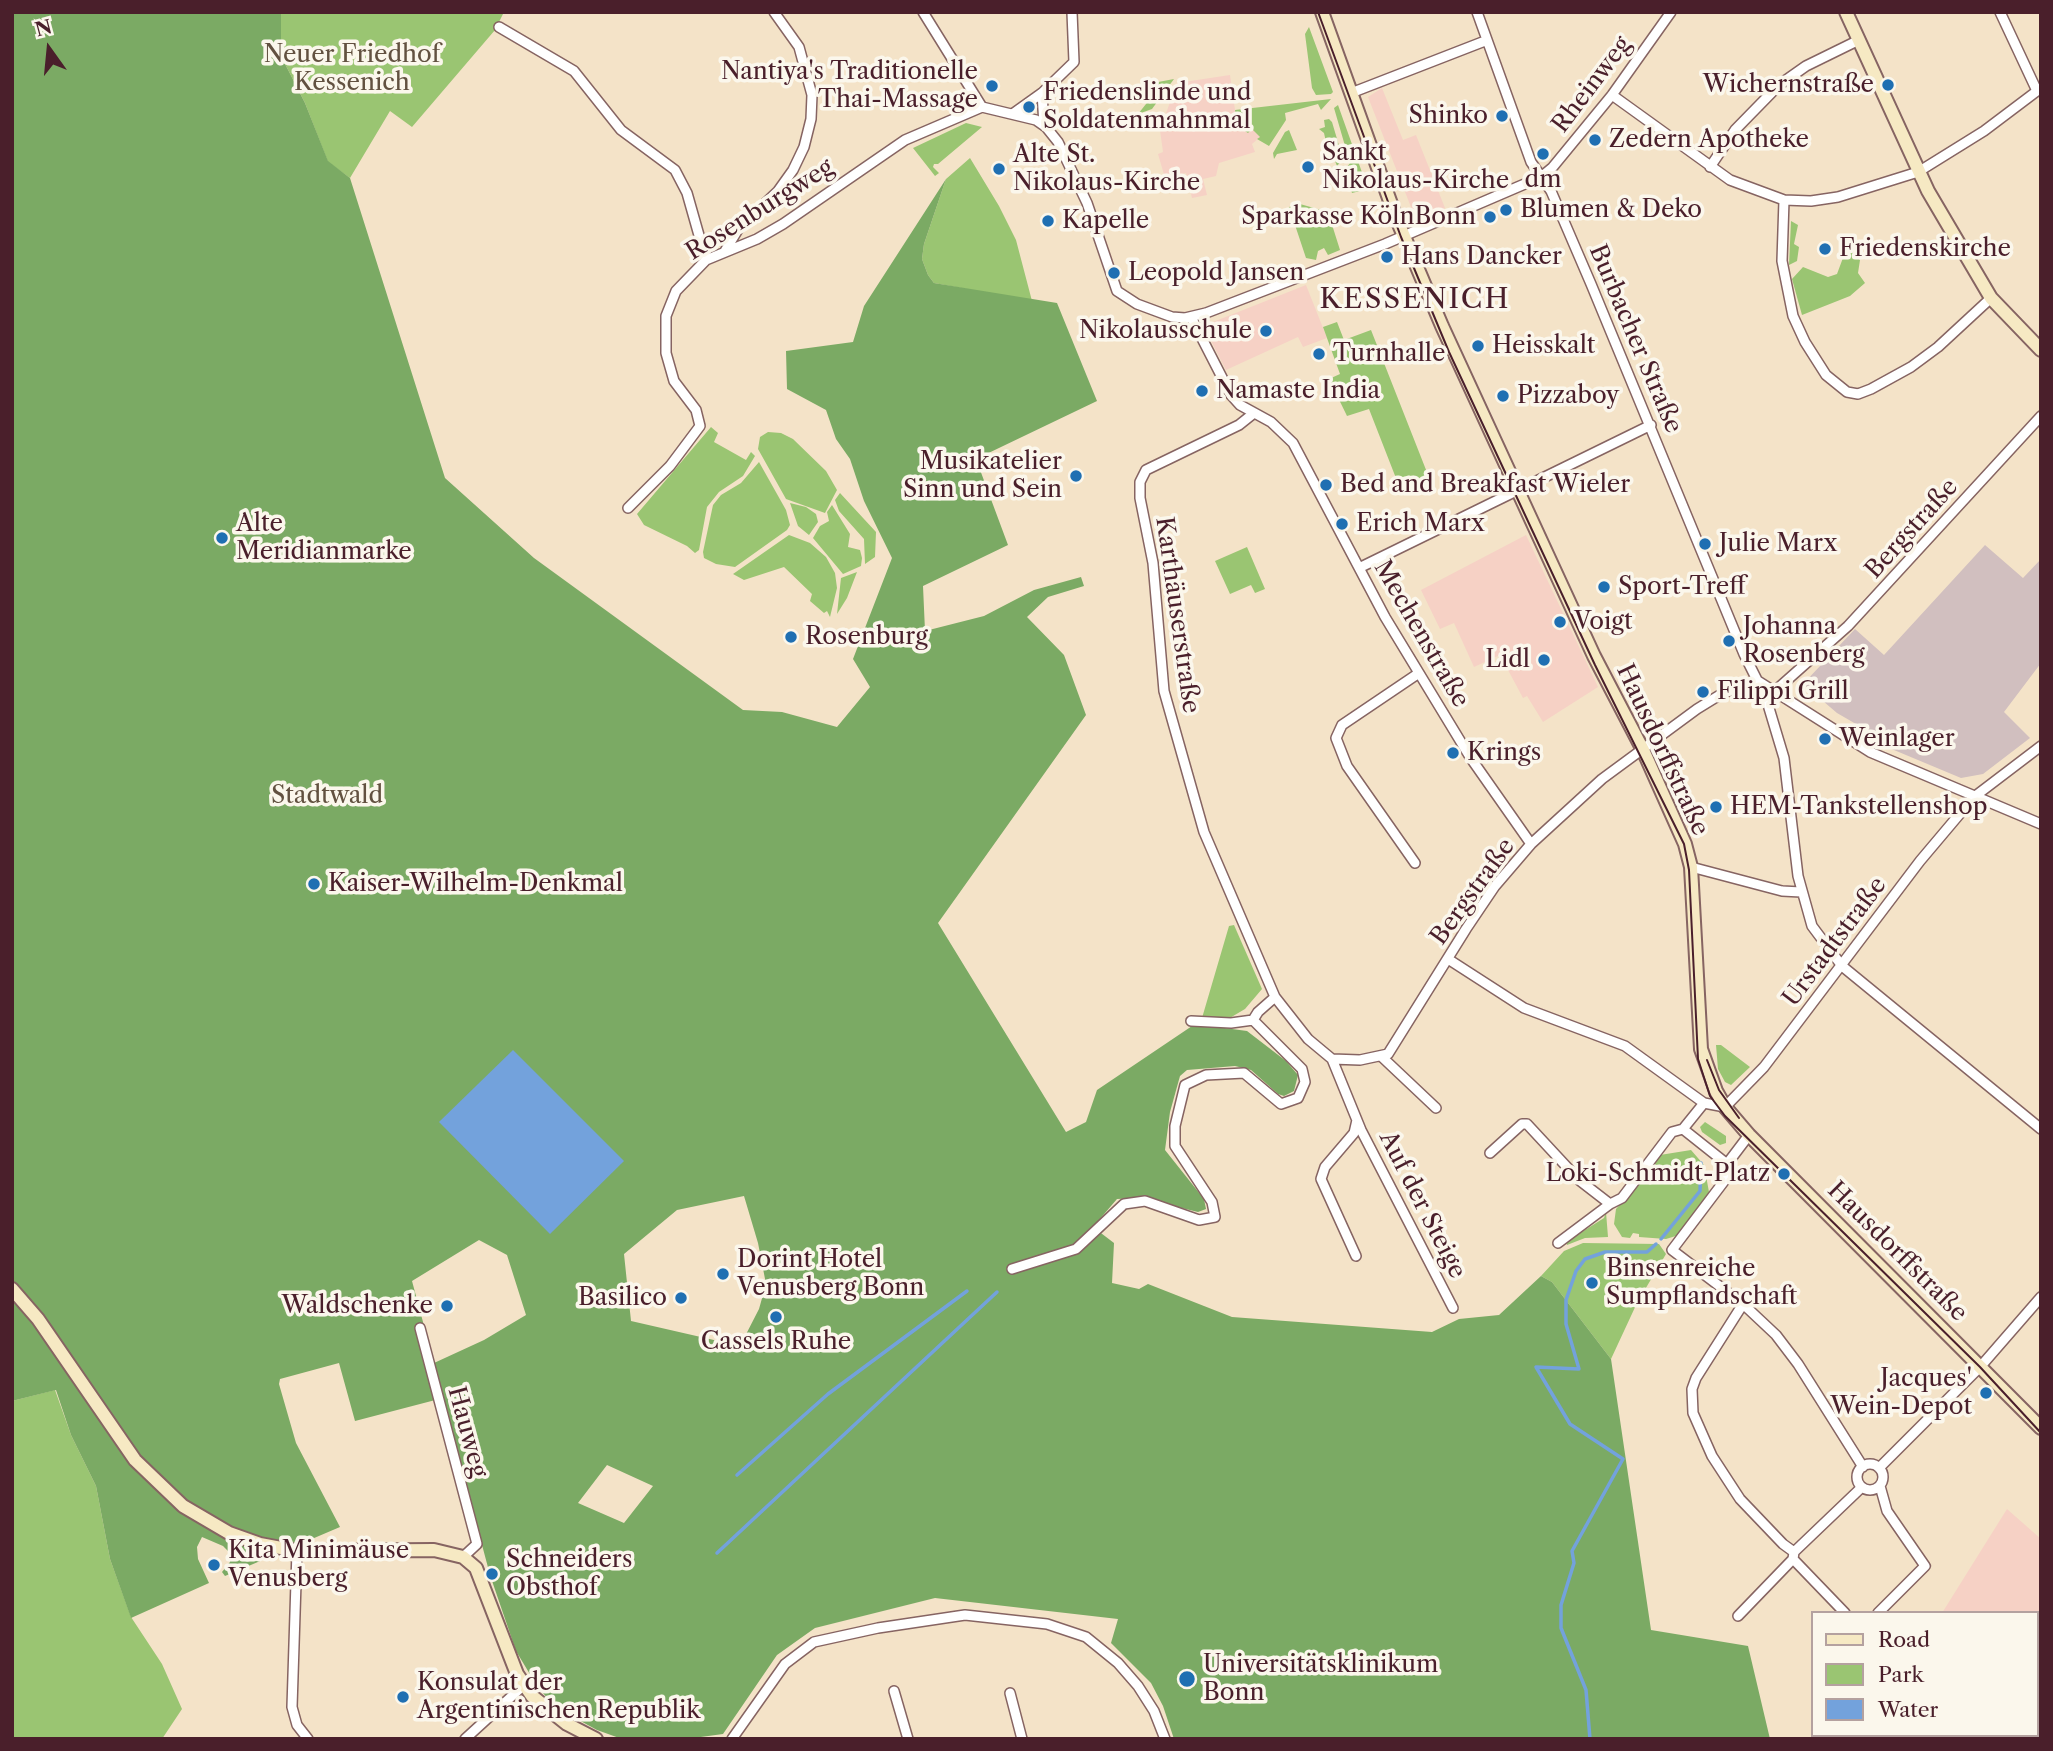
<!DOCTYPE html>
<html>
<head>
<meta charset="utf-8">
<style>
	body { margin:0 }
	#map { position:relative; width:2053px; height:1751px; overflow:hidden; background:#f4e3c8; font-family:"Libre Caslon Text",serif }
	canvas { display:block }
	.frame { position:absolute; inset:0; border:14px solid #4a1f2b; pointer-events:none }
	.legend { position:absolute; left:1811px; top:1611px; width:228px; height:126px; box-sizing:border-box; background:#fbf7ec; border:2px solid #b4a19f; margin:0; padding:9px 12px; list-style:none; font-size:21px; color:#4a1f2b }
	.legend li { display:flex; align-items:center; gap:14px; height:35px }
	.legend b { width:35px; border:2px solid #b4a19f }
	.north { position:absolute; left:14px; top:14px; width:70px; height:70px; -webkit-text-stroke:5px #fbf7ec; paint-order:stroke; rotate:345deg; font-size:19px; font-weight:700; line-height:28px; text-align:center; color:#4a1f2b }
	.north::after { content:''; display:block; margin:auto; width:24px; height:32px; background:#4a1f2b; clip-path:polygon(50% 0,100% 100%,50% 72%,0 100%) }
</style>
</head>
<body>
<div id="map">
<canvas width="2053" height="1751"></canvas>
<div class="frame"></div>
<ul class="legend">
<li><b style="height:9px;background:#f6e9c3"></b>Road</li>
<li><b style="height:19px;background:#9ac572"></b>Park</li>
<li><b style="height:19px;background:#73a2dc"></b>Water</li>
</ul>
<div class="north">N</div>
</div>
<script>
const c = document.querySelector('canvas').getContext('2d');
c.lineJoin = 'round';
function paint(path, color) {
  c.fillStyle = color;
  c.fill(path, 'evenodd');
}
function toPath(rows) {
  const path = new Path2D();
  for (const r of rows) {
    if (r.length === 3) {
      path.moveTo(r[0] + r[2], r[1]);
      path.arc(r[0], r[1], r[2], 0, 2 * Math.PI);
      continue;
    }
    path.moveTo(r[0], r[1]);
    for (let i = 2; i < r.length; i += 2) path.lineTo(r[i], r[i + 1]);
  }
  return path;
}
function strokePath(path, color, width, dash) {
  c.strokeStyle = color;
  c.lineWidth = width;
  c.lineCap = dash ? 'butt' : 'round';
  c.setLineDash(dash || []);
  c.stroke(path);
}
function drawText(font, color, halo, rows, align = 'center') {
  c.font = font + ' "Libre Caslon Text",serif';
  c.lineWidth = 7;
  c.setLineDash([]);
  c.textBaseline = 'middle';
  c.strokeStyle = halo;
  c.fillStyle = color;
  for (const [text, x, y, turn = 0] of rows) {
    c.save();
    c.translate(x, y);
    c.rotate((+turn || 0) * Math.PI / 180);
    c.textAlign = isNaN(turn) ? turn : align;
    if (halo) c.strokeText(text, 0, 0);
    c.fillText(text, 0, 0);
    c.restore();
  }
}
paint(toPath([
	[1230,75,1235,110,1256,109,1260,137,1252,144,1255,152,1219,163,1216,176,1203,179,1207,195,1192,198,1186,173,1165,178,1158,154,1163,152,1158,116,1165,116,1177,83],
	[1382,88,1403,140,1416,135,1445,208,1416,220,1368,97],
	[1306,285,1327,338,1303,347,1298,337,1226,370,1208,335,1208,324],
	[1526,535,1598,687,1543,722,1527,696,1523,698,1500,655,1474,667,1454,623,1440,629,1421,590],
	[2007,1509,2041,1539,2041,1739,1974,1739,1971,1735,2037,1735,2037,1613,1942,1613]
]), '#f6d1c5');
paint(toPath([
	[1985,545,2023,578,2041,559,2041,663,2004,712,2030,738,1983,774,1961,778,1882,745,1875,735,1837,713,1803,684,1855,629,1884,655]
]), '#d1bfbf');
paint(toPath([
	[281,12,504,12,495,30,412,127,390,111,350,178,328,162,305,103,281,56],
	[1309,27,1333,92,1331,94,1316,95,1312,88,1305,34],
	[1174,79,1152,109,1138,114,1154,94,1153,83],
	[1331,99,1321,110,1318,104,1285,113,1286,120,1269,146,1257,139,1260,137,1252,129,1248,133,1237,126,1235,110],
	[1338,105,1364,178,1360,180,1364,190,1352,193,1345,170,1350,163,1334,108],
	[1329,119,1332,122,1343,159,1337,166,1335,161,1340,157,1338,149,1326,142,1324,133,1319,129,1325,127,1324,120],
	[966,123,982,127,938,164,934,164,933,167,939,173,935,176,913,148],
	[1289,130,1297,150,1277,154,1274,159,1273,153,1285,132],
	[970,158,999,206,1016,240,1032,301,934,283,928,275,922,259,924,244,946,179],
	[1300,204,1328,212,1340,250,1328,255,1324,248,1318,251,1316,260,1306,258,1289,207],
	[1791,221,1798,225,1794,244,1799,247,1797,261,1789,265],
	[1847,247,1860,260,1858,273,1865,283,1850,296,1802,315,1792,279,1803,267,1828,277,1837,274],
	[1337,322,1344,340,1371,330,1430,480,1401,491,1369,409,1347,416,1329,379,1340,374,1323,327],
	[711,427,718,433,714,442,746,460,751,452,755,456,743,476,719,492,707,507,699,550,695,553,687,546,644,525,637,514],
	[768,432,781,433,793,439,826,471,837,490,825,513,786,499,758,449,760,437],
	[759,462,786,510,790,525,787,530,735,567,716,564,704,558,703,552,713,505,721,495,741,483],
	[840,493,876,532,875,557,865,564,864,539,839,511,835,500],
	[790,503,806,507,816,514,818,522,809,535,798,526],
	[832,505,850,534,848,547,860,550,862,558,861,566,843,574,813,538,820,526,829,521,827,512],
	[789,535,810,543,826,557,835,573,837,588,830,617,827,611,824,613,810,601,812,594,784,567,744,580,733,574],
	[1247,547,1265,589,1255,593,1251,585,1230,594,1215,561],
	[857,572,847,598,837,614,841,578],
	[1234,925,1262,989,1245,1009,1228,1019,1202,1018,1229,926],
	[1716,1045,1721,1045,1750,1067,1731,1085,1725,1082,1718,1069],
	[1705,1122,1726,1136,1726,1143,1720,1145,1702,1132,1700,1127],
	[1691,1150,1704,1165,1709,1192,1679,1235,1666,1239,1639,1237,1639,1234,1633,1233,1630,1238,1622,1237,1614,1224,1616,1209,1654,1167,1653,1163,1660,1155],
	[1606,1212,1608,1237,1585,1238,1567,1245,1566,1242,1604,1218],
	[1583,1243,1659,1244,1666,1254,1637,1303,1611,1359,1552,1282,1541,1276,1564,1251],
	[55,1390,71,1435,96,1486,110,1559,131,1617,162,1664,182,1709,162,1739,12,1739,12,1401]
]), '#9ac572');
paint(toPath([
	[12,12,281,12,281,56,305,103,328,161,350,178,445,478,534,558,743,710,782,712,837,727,870,687,853,659,892,558,864,501,850,459,836,439,826,410,787,389,786,351,853,342,864,306,946,179,924,244,922,259,928,275,934,283,1057,303,1097,401,976,459,1008,545,923,586,925,631,984,616,1034,590,1081,577,1084,586,1048,597,1027,617,1064,655,1086,715,938,923,1066,1132,1086,1122,1097,1090,1195,1024,1247,1031,1286,1061,1298,1075,1294,1091,1284,1096,1278,1094,1251,1070,1235,1066,1187,1070,1180,1076,1170,1112,1165,1150,1204,1199,1206,1209,1198,1212,1141,1198,1117,1199,1093,1227,1114,1243,1112,1283,1139,1289,1148,1284,1232,1317,1432,1332,1459,1319,1499,1315,1541,1276,1552,1282,1611,1359,1651,1630,1748,1646,1770,1739,1174,1739,1163,1706,1151,1683,1111,1643,1118,1619,935,1598,815,1628,777,1655,723,1734,686,1739,622,1739,597,1730,555,1707,537,1686,516,1651,490,1575,443,1398,355,1421,339,1363,280,1379,279,1384,296,1443,340,1527,225,1576,222,1572,230,1562,230,1553,223,1546,202,1537,197,1547,198,1559,209,1583,131,1618,110,1559,96,1486,71,1435,56,1390,12,1401],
	[744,1196,758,1243,766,1284,759,1309,740,1346,631,1321,624,1254,677,1210],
	[479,1240,507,1255,526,1315,484,1340,434,1363,412,1281],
	[607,1465,653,1486,624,1523,578,1503]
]), '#7baa64');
paint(toPath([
	[513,1050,624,1161,550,1234,439,1122]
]), '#73a2dc');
strokePath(toPath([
	[1661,1239,1700,1191,1701,1163],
	[737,1475,828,1394,967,1291],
	[717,1553,997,1292],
	[1590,1739,1586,1690,1561,1628,1561,1605,1574,1563,1572,1551,1623,1459,1570,1424,1536,1367,1579,1369,1566,1324,1566,1300,1576,1271,1585,1259,1605,1252,1647,1252,1656,1244]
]), '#73a2dc', 3.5);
const street = toPath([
	[923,12,982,107,1036,120,1046,127,1058,142,1087,203,1117,291,1137,304,1172,317,1185,318,1206,313,1385,244,1541,177,1552,168,1612,95,1671,12],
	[1477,12,1531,162,1551,191,1591,284,1744,654,1766,698,1784,758,1798,876,1812,926,1842,966,2041,1129],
	[2000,12,2037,91],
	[499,27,574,71,621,130,675,170,687,193,706,260],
	[1042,93,1044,125],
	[1351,93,1485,41],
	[1612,95,1730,180,1784,200,1811,201,1838,197,1918,172,1984,131,2041,88],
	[1014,113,1042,93,1074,62,1072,12],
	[1710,167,1735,130,1779,85,1806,66,1859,40],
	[1784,200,1782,261,1793,316,1805,342,1826,375,1847,392,1858,394,1871,389,1911,367,1938,347,1991,298],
	[725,251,739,228,778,191,793,170,804,147,811,119,812,95,799,47,774,12],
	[1191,317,1231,395,1240,405,1271,422,1293,443,1385,617,1470,757,1531,844],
	[1254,413,1239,425,1146,470,1140,482,1140,498,1153,563,1164,691,1204,832,1275,997,1308,1039,1332,1059,1360,1060,1388,1054,1466,929,1495,886,1531,844,1602,779,1697,709,1723,693,1758,681],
	[628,508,670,466,700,426,696,410,674,381,666,353,666,316,676,291,706,260,757,239,783,224,905,140,982,107],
	[1361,567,1651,425],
	[1758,681,1870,752,2041,824],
	[1776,690,1848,626,2041,416],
	[1415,863,1347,766,1336,738,1342,725,1419,673],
	[1691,867,1782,891,1801,892],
	[1448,959,1524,1008,1625,1046,1704,1103,1725,1107,1764,1067,1920,861,1974,797,2041,746],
	[1253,1020,1258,1012,1275,997],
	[1191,1021,1231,1023,1253,1020],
	[1382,1057,1436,1108],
	[1332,1059,1361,1130,1453,1308],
	[1683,1129,1727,1164],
	[1749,1135,1727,1164,1728,1176,1672,1250,1743,1304,1776,1335,1798,1364,1863,1467],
	[1490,1153,1522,1124,1527,1124,1579,1180,1610,1204,1622,1198,1672,1132,1683,1129,1704,1103],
	[1558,1243,1610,1204],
	[1356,1256,1321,1179,1325,1167,1354,1133,1357,1120],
	[1012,1269,1076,1249,1124,1204,1145,1201,1199,1220,1215,1217,1212,1202,1175,1146,1175,1126,1185,1085,1206,1075,1244,1073,1281,1104,1298,1098,1305,1082,1302,1069,1253,1020],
	[1743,1304,1696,1378,1692,1389,1693,1413,1712,1456,1740,1499,1783,1544,1794,1552],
	[420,1328,477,1544,463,1557],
	[1870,1477,13],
	[1879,1468,1981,1366,2041,1297],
	[297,1551,292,1707,297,1725,308,1739],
	[1794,1552,1862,1487],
	[1793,1559,1845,1613],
	[1878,1613,1925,1566,1887,1511,1880,1486],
	[1738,1616,1793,1559,1794,1552],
	[894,1691,908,1739],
	[1010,1693,1022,1739],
	[465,1739,524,1685],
	[732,1739,785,1664,814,1642,878,1628,965,1615,1047,1624,1086,1637,1118,1663,1138,1686,1154,1711,1165,1739]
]);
const secondary = toPath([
	[1322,12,1395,215,1442,326,1594,656,1643,750,1685,844,1691,867,1701,1049,1716,1091,1725,1107,1749,1135,2041,1428],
	[1846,12,1928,191,1991,298,2041,350],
	[12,1289,38,1319,135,1460,183,1506,229,1533,260,1544,297,1551,434,1550,463,1557,476,1568,517,1674,532,1696,567,1724,596,1739]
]);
strokePath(street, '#866462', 12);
strokePath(secondary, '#866462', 16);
strokePath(street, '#fff', 9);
strokePath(secondary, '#f6e9c3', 12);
strokePath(toPath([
	[1318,12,1401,237,1449,352,1595,665,1684,844,1689,870,1698,1059,1710,1096,1725,1116,1980,1367,2041,1433],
	[1707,1060,1719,1090,1739,1118]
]), '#4a1f2b', 2);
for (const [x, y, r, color] of [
	[1888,85,7,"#1f6fb2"],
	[992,86,7,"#1f6fb2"],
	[1029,107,7,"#1f6fb2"],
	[1502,116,7,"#1f6fb2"],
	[1595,140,7,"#1f6fb2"],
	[1543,154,7,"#1f6fb2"],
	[1308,167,7,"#1f6fb2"],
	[999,169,7,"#1f6fb2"],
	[1506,210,7,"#1f6fb2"],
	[1490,217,7,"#1f6fb2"],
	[1048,221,7,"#1f6fb2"],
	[1825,249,7,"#1f6fb2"],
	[1387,257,7,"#1f6fb2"],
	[1114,273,7,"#1f6fb2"],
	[1266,331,7,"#1f6fb2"],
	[1478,346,7,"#1f6fb2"],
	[1319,354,7,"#1f6fb2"],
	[1202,391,7,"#1f6fb2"],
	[1503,396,7,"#1f6fb2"],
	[1076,476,7,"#1f6fb2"],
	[1326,485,7,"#1f6fb2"],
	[1342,524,7,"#1f6fb2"],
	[222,538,7,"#1f6fb2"],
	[1705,544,7,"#1f6fb2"],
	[1604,587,7,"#1f6fb2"],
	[1560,622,7,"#1f6fb2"],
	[791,637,7,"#1f6fb2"],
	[1729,641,7,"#1f6fb2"],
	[1544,660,7,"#1f6fb2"],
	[1703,692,7,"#1f6fb2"],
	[1825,739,7,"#1f6fb2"],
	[1453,753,7,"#1f6fb2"],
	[1716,807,7,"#1f6fb2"],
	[314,884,7,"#1f6fb2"],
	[1784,1174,7,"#1f6fb2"],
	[723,1274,7,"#1f6fb2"],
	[1592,1283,7,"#1f6fb2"],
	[681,1298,7,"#1f6fb2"],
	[447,1306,7,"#1f6fb2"],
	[776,1317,7,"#1f6fb2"],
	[1986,1393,7,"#1f6fb2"],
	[214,1565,7,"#1f6fb2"],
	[492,1574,7,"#1f6fb2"],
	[1187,1679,9,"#1f6fb2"],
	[403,1697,7,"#1f6fb2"]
]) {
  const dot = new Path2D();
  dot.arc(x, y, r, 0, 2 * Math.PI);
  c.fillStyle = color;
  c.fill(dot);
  strokePath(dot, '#fbf7ec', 2.5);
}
drawText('24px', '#625140', '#fbf7ec', [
	["Neuer Friedhof",352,55],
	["Kessenich",352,83],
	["Stadtwald",327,796]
]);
drawText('24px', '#4a1f2b', '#fbf7ec', [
	["Nantiya's Traditionelle",978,72,"right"],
	["Thai-Massage",978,100,"right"],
	["Wichernstraße",1874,85,"right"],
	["Friedenslinde und",1043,93],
	["Soldatenmahnmal",1043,121],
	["Shinko",1488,116,"right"],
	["Zedern Apotheke",1609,140],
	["Sankt",1322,153],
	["Nikolaus-Kirche",1322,181],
	["Alte St.",1013,155],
	["Nikolaus-Kirche",1013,183],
	["dm",1543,180,"center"],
	["Blumen & Deko",1520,210],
	["Sparkasse KölnBonn",1476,217,"right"],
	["Kapelle",1062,221],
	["Friedenskirche",1839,249],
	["Hans Dancker",1401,257],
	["Leopold Jansen",1128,273],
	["Nikolausschule",1252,331,"right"],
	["Heisskalt",1492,346],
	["Turnhalle",1333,354],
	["Namaste India",1216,391],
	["Pizzaboy",1517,396],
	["Musikatelier",1062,462,"right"],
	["Sinn und Sein",1062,490,"right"],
	["Bed and Breakfast Wieler",1340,485],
	["Alte",236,524],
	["Meridianmarke",236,552],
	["Erich Marx",1356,524],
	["Julie Marx",1719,544],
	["Sport-Treff",1618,587],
	["Voigt",1574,622],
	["Johanna",1743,627],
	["Rosenberg",1743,655],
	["Rosenburg",805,637],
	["Lidl",1530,660,"right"],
	["Filippi Grill",1717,692],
	["Weinlager",1839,739],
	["Krings",1467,753],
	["HEM-Tankstellenshop",1730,807],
	["Kaiser-Wilhelm-Denkmal",328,884],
	["Loki-Schmidt-Platz",1770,1174,"right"],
	["Dorint Hotel",737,1260],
	["Venusberg Bonn",737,1288],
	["Binsenreiche",1606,1269],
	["Sumpflandschaft",1606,1297],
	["Basilico",667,1298,"right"],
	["Waldschenke",433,1306,"right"],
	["Cassels Ruhe",776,1342,"center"],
	["Jacques'",1972,1379,"right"],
	["Wein-Depot",1972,1407,"right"],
	["Kita Minimäuse",228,1551],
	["Venusberg",228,1579],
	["Schneiders",506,1560],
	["Obsthof",506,1588],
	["Universitätsklinikum",1203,1665],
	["Bonn",1203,1693],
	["Konsulat der",417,1683],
	["Argentinischen Republik",417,1711]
], 'left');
drawText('24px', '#4a1f2b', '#fbf7ec', [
	["Rheinweg",1592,85,-53],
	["Rosenburgweg",760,210,-32],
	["Burbacher Straße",1635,339,67],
	["Bergstraße",1912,529,-48],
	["Karthäuserstraße",1177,615,82],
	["Mechenstraße",1421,634,60],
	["Hausdorffstraße",1662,750,65],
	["Bergstraße",1473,892,-54],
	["Urstadtstraße",1835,942,-53],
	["Auf der Steige",1422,1205,63],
	["Hausdorffstraße",1897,1252,45],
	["Hauweg",467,1432,75]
]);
c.letterSpacing = '2px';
drawText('28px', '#4a1f2b', '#fbf7ec', [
	["KESSENICH",1415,300]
]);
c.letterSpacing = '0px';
</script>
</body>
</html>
